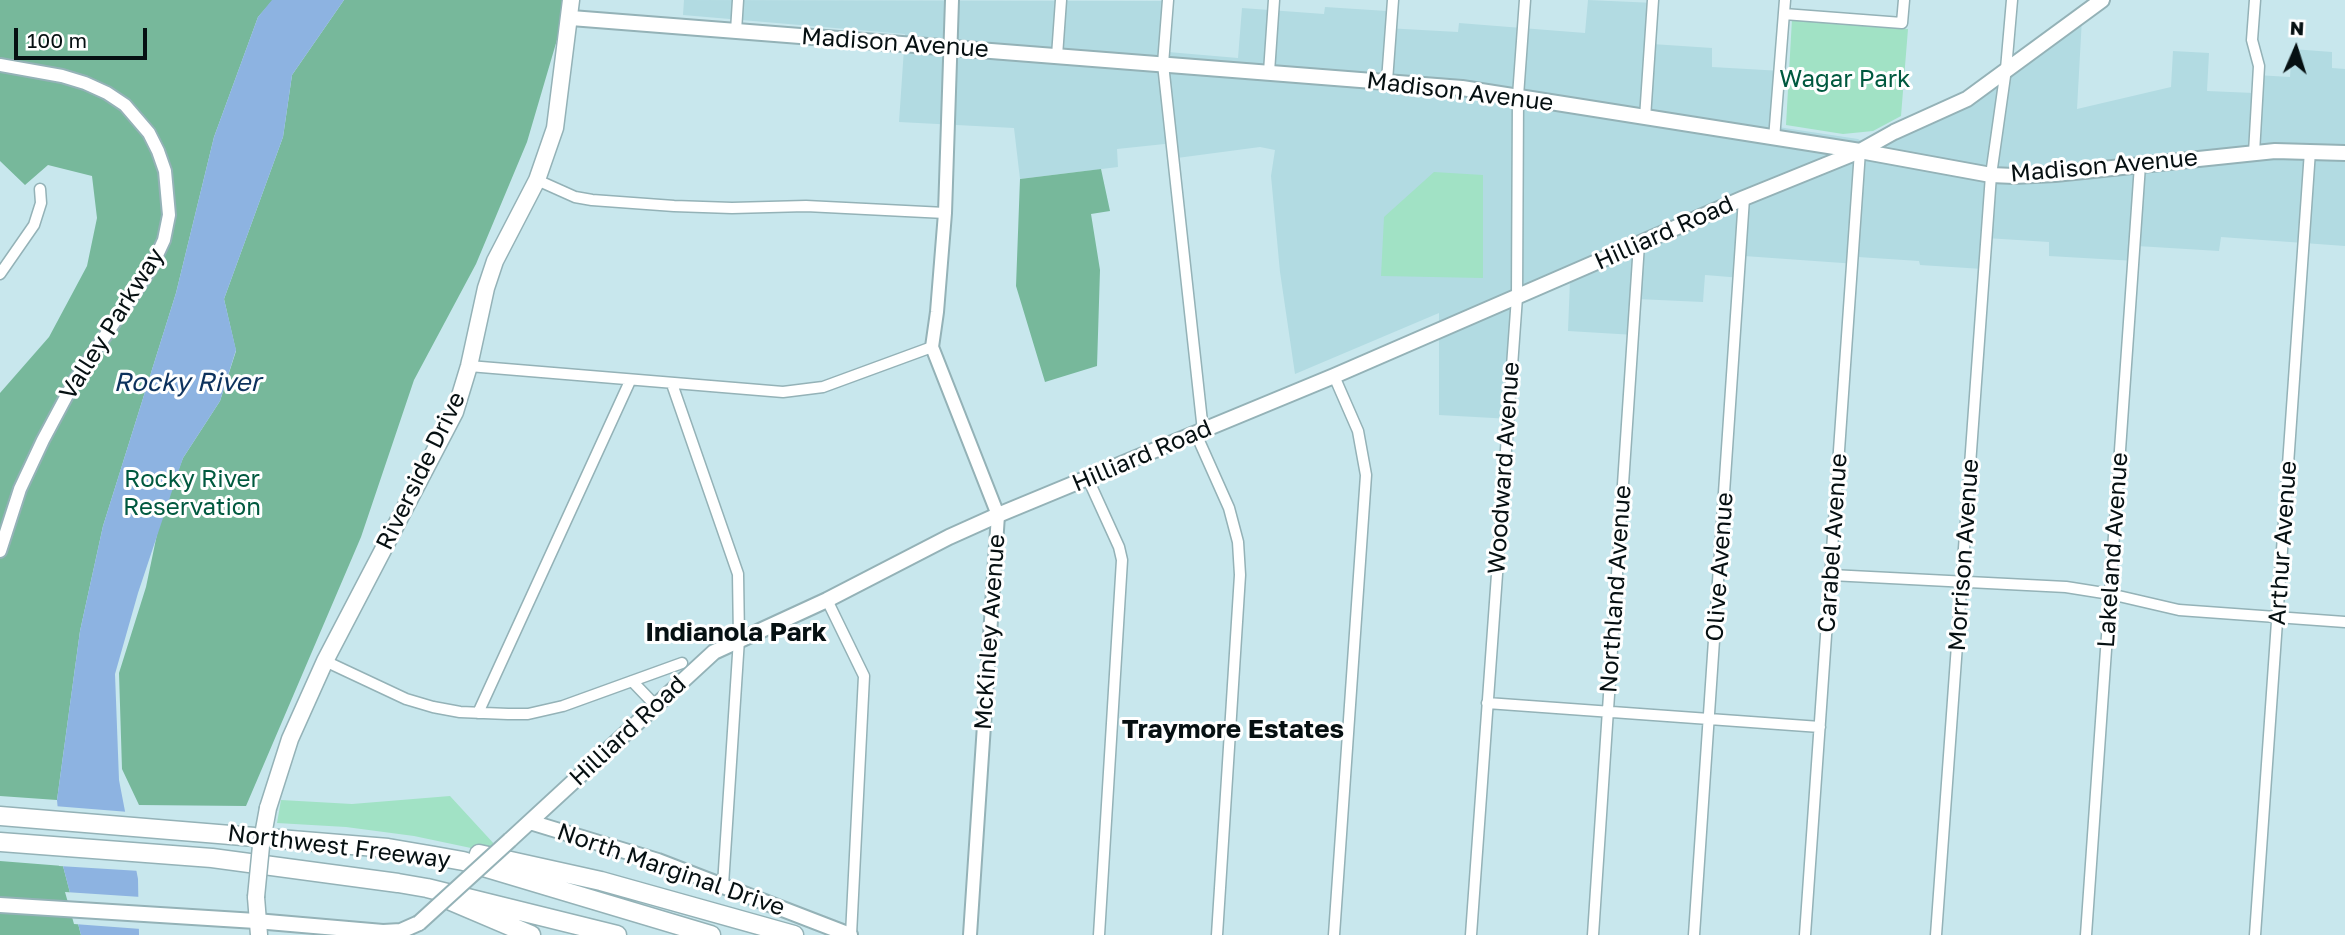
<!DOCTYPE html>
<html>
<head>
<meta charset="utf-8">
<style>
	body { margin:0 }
	#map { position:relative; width:2345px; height:935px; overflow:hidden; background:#c8e7ed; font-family:"Golos Text",sans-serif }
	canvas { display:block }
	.north { position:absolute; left:2261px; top:14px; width:70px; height:70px; -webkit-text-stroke:5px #fff; paint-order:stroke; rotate:3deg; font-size:19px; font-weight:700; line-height:28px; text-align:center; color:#061012 }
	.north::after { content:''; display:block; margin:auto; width:24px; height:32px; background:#061012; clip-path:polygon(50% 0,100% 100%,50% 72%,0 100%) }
	.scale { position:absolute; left:14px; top:28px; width:133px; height:32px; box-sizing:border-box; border:4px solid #061012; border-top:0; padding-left:9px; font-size:21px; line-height:24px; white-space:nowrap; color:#061012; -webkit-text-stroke:5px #fff; paint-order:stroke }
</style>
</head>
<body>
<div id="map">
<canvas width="2345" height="935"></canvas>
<div class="north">N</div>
<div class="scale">100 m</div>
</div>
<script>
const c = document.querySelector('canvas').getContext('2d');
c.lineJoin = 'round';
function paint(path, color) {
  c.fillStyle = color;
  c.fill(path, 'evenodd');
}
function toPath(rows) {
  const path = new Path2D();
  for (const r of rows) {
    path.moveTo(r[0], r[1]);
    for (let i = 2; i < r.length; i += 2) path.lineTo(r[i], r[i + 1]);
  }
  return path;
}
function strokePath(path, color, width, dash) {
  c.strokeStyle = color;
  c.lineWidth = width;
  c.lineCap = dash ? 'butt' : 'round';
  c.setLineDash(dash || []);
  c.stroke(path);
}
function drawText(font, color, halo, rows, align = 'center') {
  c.font = font + ' "Golos Text",sans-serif';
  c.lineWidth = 6;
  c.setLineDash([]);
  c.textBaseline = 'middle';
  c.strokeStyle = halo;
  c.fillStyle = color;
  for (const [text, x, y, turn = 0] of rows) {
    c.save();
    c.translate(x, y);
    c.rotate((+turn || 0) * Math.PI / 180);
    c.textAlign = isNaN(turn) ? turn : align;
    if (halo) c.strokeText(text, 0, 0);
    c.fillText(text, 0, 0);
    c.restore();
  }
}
paint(toPath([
	[684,0,1171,1,1168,52,1238,58,1242,8,1324,14,1325,7,1387,11,1386,28,1458,32,1459,23,1585,33,1588,0,1655,3,1652,44,1712,48,1712,67,1782,71,1778,127,1858,139,1873,148,1902,132,2082,18,2077,109,2171,87,2173,51,2209,53,2207,91,2254,93,2256,75,2290,77,2292,49,2332,52,2332,68,2345,69,2345,246,2221,237,2219,251,2137,246,2136,261,2049,256,2049,242,1986,238,1983,269,1920,265,1919,261,1858,257,1857,264,1744,256,1742,278,1705,275,1703,302,1637,299,1635,335,1568,331,1570,280,1520,301,1511,419,1439,415,1439,313,1295,374,1280,272,1271,176,1275,150,1260,147,1177,158,1174,143,1117,149,1118,167,1020,179,1014,128,899,122,905,34,683,15]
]), '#b2dbe2');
paint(toPath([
	[1792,19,1908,29,1901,116,1873,131,1843,134,1786,125],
	[1434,172,1483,175,1483,278,1381,276,1384,217],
	[450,796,496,846,490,852,414,836,346,827,277,823,281,800,352,804]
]), '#a1e2c5');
paint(toPath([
	[0,0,273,0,258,17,214,137,176,293,103,526,80,631,57,800,0,796,0,393,49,337,87,266,97,218,92,176,48,165,25,185,0,161],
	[344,0,562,0,559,33,527,142,476,264,414,380,361,537,246,806,139,805,122,769,119,673,146,587,161,515,183,458,220,401,236,351,224,299,283,137,292,75],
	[1101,169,1110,211,1091,214,1100,270,1097,366,1045,382,1016,286,1020,179],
	[0,861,63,866,81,935,0,935]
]), '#77b89b');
paint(toPath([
	[272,0,344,0,292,75,283,137,224,299,236,350,220,401,183,458,138,593,115,674,119,780,138,879,139,935,81,935,63,866,57,800,80,631,103,526,176,293,214,137,258,17]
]), '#8db3e1');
paint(toPath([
	[54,806,129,812,140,871,59,866],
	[65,892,141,897,141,929,74,924]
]), '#c8e7ed');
const minor = toPath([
	[1168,0,1163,64,1203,431],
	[1784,14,1902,23,1904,0],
	[736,31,738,0],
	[1057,56,1061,0],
	[1269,72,1274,0],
	[1387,81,1393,0],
	[1645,118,1653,0],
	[1774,139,1785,0],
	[2254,153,2259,66,2252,40,2255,0],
	[537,180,575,197,592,200,674,206,732,208,806,206,945,213],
	[0,274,34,225,41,203,40,189],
	[469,366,783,392,823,387,932,347],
	[1334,376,1358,431,1366,475,1334,935],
	[672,384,738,574,739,639,723,885],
	[1196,434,1229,508,1238,542,1240,575,1217,935],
	[1088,479,1119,547,1122,560,1099,935],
	[1831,575,2066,587,2110,594,2179,610,2345,622],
	[827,600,864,676,851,935],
	[325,661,406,699,433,707,460,712,508,714,528,714,563,706,682,663],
	[632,681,656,706],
	[1487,703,1820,727],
	[478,713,630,381],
	[1471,935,1517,297,1518,96,1525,0],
	[1593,935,1639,244],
	[1694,935,1744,198],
	[1805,935,1860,151],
	[1936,935,1991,175,2006,69,2012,0],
	[2086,935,2140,165],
	[2255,935,2310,151]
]);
const tertiary = toPath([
	[952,0,945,213,937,312,932,347,998,515,970,935],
	[0,65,62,76,85,83,107,93,125,105,149,133,158,151,165,171,169,215,164,240,151,268,74,382,43,440,20,489,0,551]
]);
const secondary = toPath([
	[571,18,1462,88,1860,151,1991,175,2014,176,2055,174,2275,151,2345,153],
	[530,822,658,861,850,935],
	[510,840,714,652,827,600,949,537,998,515,1334,376,1744,198,1860,151,1894,132,1967,99,2102,0],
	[0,905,256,921,383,932,401,931,419,923]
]);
const primary = toPath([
	[268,808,290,739,325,661,455,412,469,366,486,288,495,261,537,180,555,128,571,0],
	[256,897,259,935]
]);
const motorway = toPath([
	[0,816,388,848,435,856,463,861,711,935],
	[0,842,212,858,398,883,427,888,617,935],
	[479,854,601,881,794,935],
	[451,901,531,935]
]);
strokePath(minor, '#94b2b7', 13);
strokePath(tertiary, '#94b2b7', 16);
strokePath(secondary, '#94b2b7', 18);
strokePath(primary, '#94b2b7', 19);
strokePath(motorway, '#94b2b7', 21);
strokePath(minor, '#fff', 10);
strokePath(tertiary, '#fff', 12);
strokePath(secondary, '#fff', 14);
strokePath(primary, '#fff', 16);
strokePath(motorway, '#fff', 18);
const secondaryBridge = toPath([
	[419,923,510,840]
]);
const primaryBridge = toPath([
	[256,897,261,846,268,808]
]);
strokePath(secondaryBridge, '#94b2b7', 18, []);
strokePath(primaryBridge, '#94b2b7', 19, []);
strokePath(secondaryBridge, '#fff', 14);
strokePath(primaryBridge, '#fff', 16);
drawText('24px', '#061012', '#fff', [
	["Madison Avenue",895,43,4],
	["Madison Avenue",1460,92,7],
	["Madison Avenue",2104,166,-5],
	["Hilliard Road",1664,233,-24],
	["Valley Parkway",112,324,-58],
	["Hilliard Road",1142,456,-23],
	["Woodward Avenue",1504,468,-86],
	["Riverside Drive",421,471,-64],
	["Carabel Avenue",1833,543,-86],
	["Arthur Avenue",2283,543,-86],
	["Lakeland Avenue",2113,550,-86],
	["Morrison Avenue",1964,555,-86],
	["Olive Avenue",1720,567,-86],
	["Northland Avenue",1616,589,-86],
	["McKinley Avenue",990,632,-86],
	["Hilliard Road",628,731,-43],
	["Northwest Freeway",339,847,7],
	["North Marginal Drive",671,870,19]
]);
drawText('24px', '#00593f', '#fff', [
	["Wagar Park",1845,79],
	["Rocky River",192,479],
	["Reservation",192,507]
]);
drawText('italic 26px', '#0d325d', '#fff', [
	["Rocky River",187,383]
]);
drawText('bold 26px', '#061012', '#fff', [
	["Indianola Park",736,633],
	["Traymore Estates",1233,730]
]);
</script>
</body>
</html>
